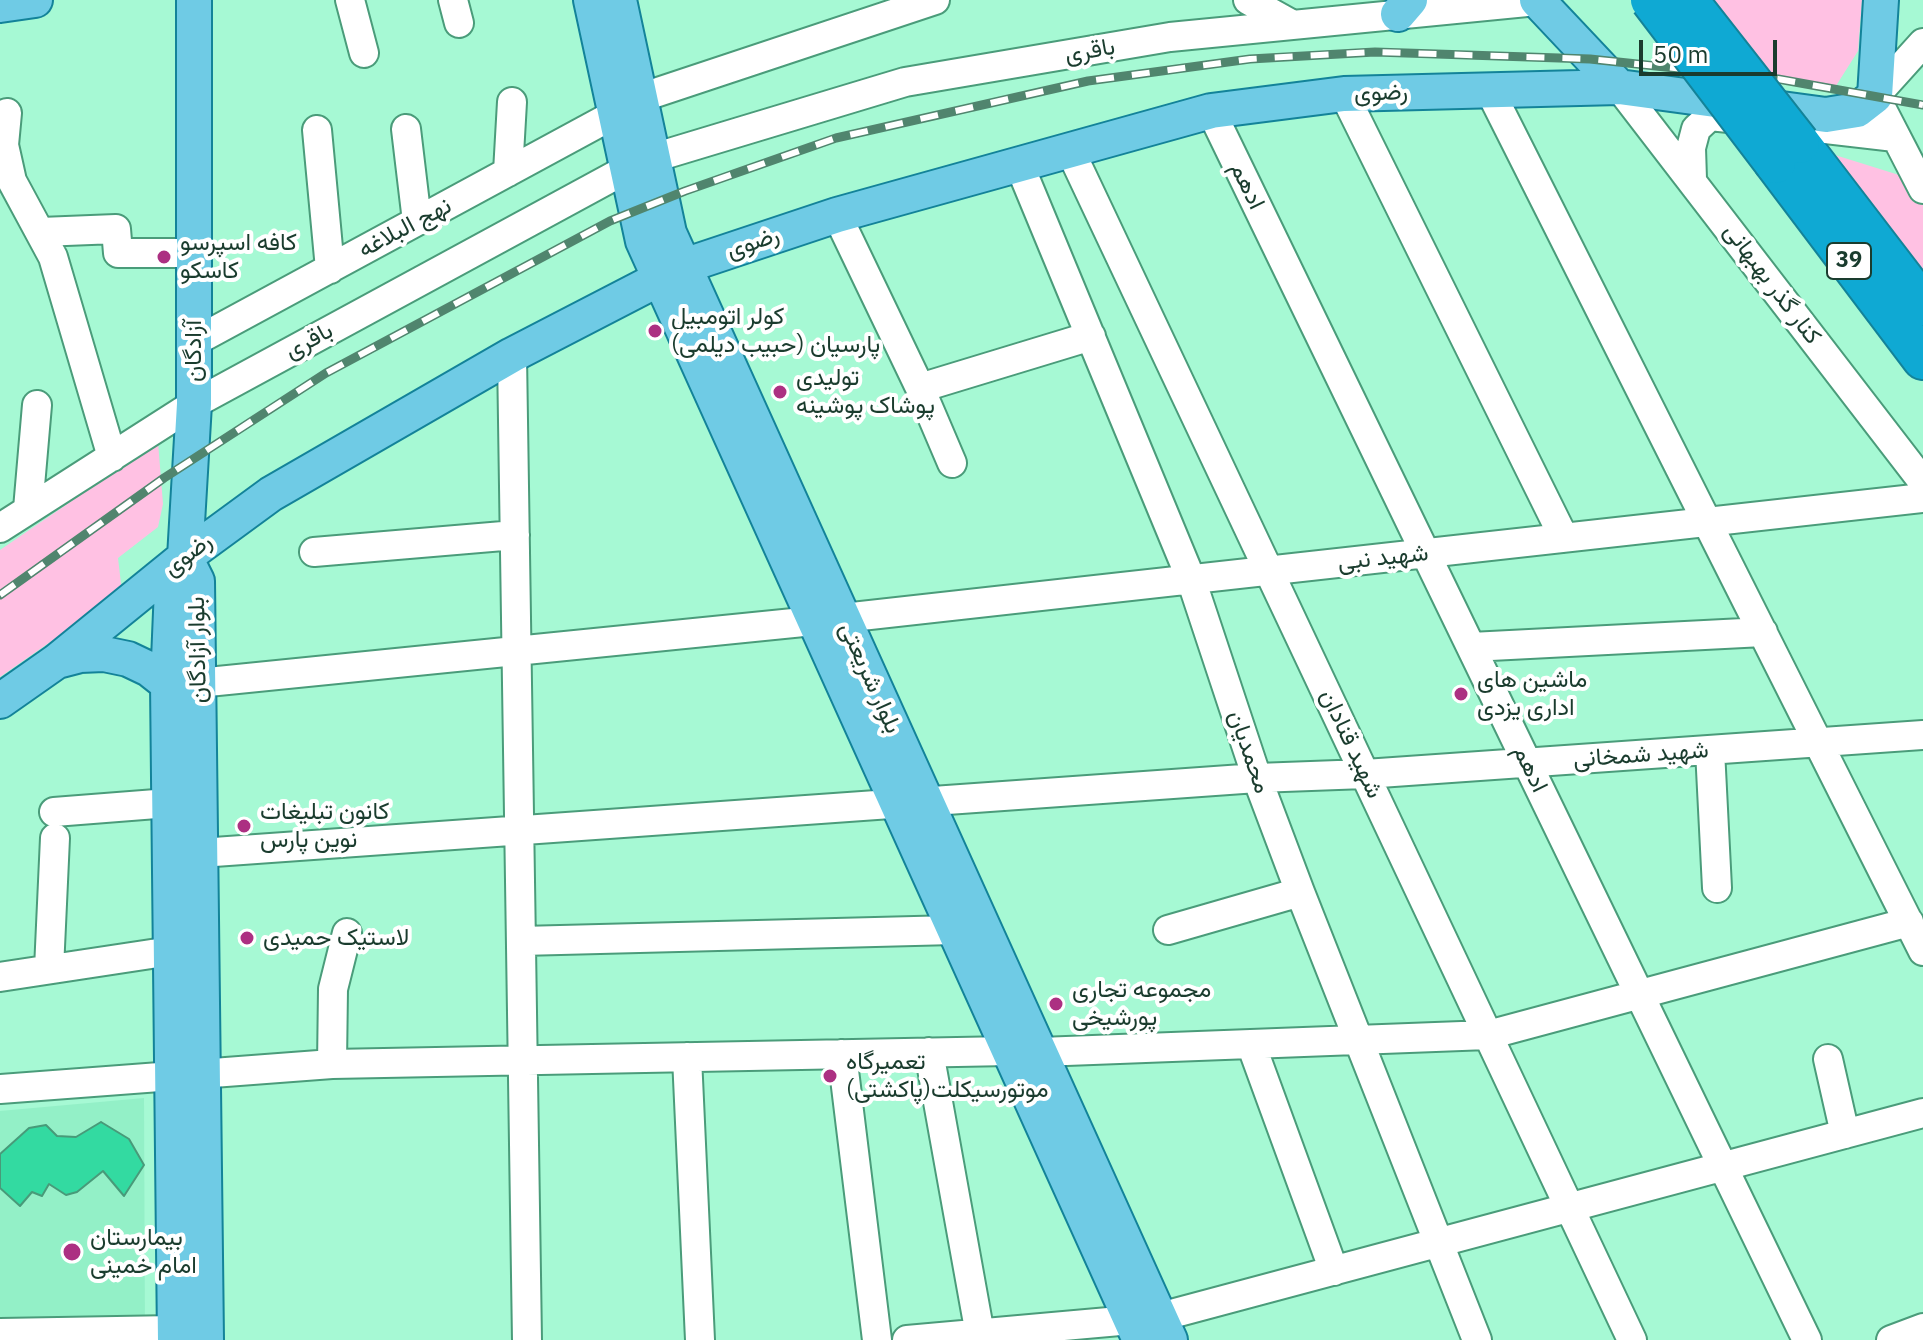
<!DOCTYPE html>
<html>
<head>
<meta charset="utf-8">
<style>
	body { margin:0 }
	#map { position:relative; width:1923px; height:1340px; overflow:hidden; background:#a6f9d4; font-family:"IBM Plex Sans",sans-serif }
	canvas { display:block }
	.scale { position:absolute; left:1639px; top:40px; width:138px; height:36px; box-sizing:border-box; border:4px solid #1a3c2e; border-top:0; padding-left:10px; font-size:24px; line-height:28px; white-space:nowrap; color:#1a3c2e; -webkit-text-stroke:6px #fff; paint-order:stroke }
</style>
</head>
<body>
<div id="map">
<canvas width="1923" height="1340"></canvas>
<div class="scale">50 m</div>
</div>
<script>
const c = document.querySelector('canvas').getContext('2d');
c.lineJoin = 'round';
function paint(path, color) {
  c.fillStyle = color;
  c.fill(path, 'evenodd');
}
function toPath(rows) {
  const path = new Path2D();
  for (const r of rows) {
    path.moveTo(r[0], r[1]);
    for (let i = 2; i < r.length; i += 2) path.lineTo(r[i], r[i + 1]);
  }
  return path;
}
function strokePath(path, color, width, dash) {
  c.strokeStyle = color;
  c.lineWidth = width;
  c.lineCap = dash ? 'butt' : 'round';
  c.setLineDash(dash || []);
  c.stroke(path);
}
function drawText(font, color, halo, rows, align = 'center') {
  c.font = font + ' "IBM Plex Sans",Vazirmatn,sans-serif';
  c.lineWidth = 8;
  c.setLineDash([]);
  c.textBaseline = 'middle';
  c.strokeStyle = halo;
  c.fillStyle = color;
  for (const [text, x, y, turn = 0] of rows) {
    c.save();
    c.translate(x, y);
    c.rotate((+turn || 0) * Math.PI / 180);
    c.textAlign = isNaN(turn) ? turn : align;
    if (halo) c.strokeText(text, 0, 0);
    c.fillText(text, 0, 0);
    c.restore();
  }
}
paint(toPath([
	[144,1098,145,1340,0,1340,0,1111]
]), '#93f0c7');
paint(toPath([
	[1710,0,1862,0,1858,51,1834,89,1764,78],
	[1835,155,1899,175,1923,204,1923,273],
	[158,442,163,504,158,527,118,558,122,592,0,677,0,550]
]), '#ffc1e3');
const building = toPath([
	[101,1122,129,1139,144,1165,124,1196,103,1171,77,1192,66,1195,49,1184,42,1196,32,1192,20,1206,0,1188,0,1154,29,1128,46,1125,57,1136,76,1137,101,1122]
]);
paint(building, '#33daa1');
strokePath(building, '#489a79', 2);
const minor = toPath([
	[350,0,364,53],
	[453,0,459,23],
	[1248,0,1293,25],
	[1923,43,1875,96,1923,189],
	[1619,87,1923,482],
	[1489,89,1923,951],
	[1344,94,1564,538],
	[640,98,935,0],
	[1211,111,1807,1340],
	[7,113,4,145,12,181,53,257,112,457],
	[1800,126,1895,137],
	[406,129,417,221],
	[317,130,330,269],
	[1069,148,1632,1340],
	[653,158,905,82,1170,37,1537,1],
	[1019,164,1191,579,1257,778,1300,892,1477,1340],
	[508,172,512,102],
	[1692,179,1691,148,1696,129,1710,116,1747,120],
	[837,215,920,388,952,463],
	[41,232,116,229,118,253,194,253],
	[194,342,615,114],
	[512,355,527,1340],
	[920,388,1091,336],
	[28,509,37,405],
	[0,528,194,404,627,169],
	[314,552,515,535],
	[1471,647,1763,632],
	[198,683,843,618,1923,498],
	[1710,750,1717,888],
	[54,812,169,803],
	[200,853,1257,778,1365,774,1923,735],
	[1168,930,1300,892],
	[521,941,954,930],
	[49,969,55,838],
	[0,977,171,951],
	[1251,1044,1334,1271],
	[929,1052,981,1340],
	[1040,1052,1488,1035,1909,922],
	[842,1054,877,1340],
	[687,1057,700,1340],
	[1828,1059,1845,1134],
	[332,1064,333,989,347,933],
	[0,1089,332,1064,1009,1051],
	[1160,1317,1923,1113],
	[0,1333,175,1330],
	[907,1340,1131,1320],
	[1891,1340,1923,1328]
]);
const major = toPath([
	[591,0,643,241,1140,1340],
	[619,0,669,233,1170,1340],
	[1537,0,1619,87],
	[0,5,35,0],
	[1398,14,1410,0],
	[185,557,197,581,206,1340],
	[57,661,80,655,104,654,128,659,149,669,168,684],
	[0,701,57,661,185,557,271,494,512,355,684,266,837,215,1211,111,1344,94,1619,87,1826,115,1857,110,1875,96,1881,0],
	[175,1340,168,684,172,588,185,557,194,404,194,0]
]);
const highway = toPath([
	[1799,143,1923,305],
	[1775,163,1923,359]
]);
strokePath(minor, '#4a9c7a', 32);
strokePath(major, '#138399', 38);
strokePath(highway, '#138399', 44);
strokePath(minor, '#fff', 28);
strokePath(major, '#6fcbe5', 34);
strokePath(highway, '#0fa9d3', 40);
const rail = toPath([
	[0,595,164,478,326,373,610,221,685,191,836,138,1088,81,1250,59,1375,52,1590,59,1778,79,1923,105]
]);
strokePath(rail, '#50856e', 9);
strokePath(rail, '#fff', 6, [18]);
const highwayBridge = toPath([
	[1651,0,1775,163],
	[1687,0,1799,143]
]);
strokePath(highwayBridge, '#138399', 44, []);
strokePath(highwayBridge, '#0fa9d3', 40);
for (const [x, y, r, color] of [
	[164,257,8,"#ac3082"],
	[655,331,8,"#ac3082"],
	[780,392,8,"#ac3082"],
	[1461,694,8,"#ac3082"],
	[244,826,8,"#ac3082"],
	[247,938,8,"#ac3082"],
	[1056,1004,8,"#ac3082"],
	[830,1076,8,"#ac3082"],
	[72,1252,10,"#ac3082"]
]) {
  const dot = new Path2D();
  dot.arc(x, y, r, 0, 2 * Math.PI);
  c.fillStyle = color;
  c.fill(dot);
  strokePath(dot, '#fff', 3);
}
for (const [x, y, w] of [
	[1849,261,44]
]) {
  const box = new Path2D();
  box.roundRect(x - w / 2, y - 18, w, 36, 6);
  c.fillStyle = '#fff';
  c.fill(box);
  strokePath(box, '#1a3c2e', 2);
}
drawText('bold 22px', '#1a3c2e', null, [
	["39",1849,261]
]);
drawText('24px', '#1a3c2e', '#fff', [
	["باقری",1090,51,-10],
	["رضوی",1381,93,-2],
	["ادهم",1247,186,64],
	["نهج البلاغه",405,228,-28],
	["رضوی",753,243,-19],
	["کنار گذر بهبهانی",1772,284,53],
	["باقری",309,341,-28],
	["آزادگان",194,351,-90],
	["رضوی",188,555,-38],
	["شهید نبی",1383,558,-6],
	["بلوار آزادگان",198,650,-91],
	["بلوار شریعتی",870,678,66],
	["شهید قنادان",1351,744,65],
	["محمدیان",1249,752,71],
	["شهید شمخانی",1641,755,-4],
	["ادهم",1530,769,64]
]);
drawText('24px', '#1a3c2e', '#fff', [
	["کافه اسپرسو",180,243],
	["کاسکو",180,271],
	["کولر اتومبیل",671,317],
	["پارسیان (حبیب دیلمی)",671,345],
	["تولیدی",796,378],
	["پوشاک پوشینه",796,406],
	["ماشین های",1477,680],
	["اداری یزدی",1477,708],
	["کانون تبلیغات",260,812],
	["نوین پارس",260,840],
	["لاستیک حمیدی",263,938],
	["مجموعه تجاری",1072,990],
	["پورشیخی",1072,1018],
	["تعمیرگاه",846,1062],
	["موتورسیکلت(پاکشتی)",846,1090],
	["بیمارستان",90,1238],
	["امام خمینی",90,1266]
], 'left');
</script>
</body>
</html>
